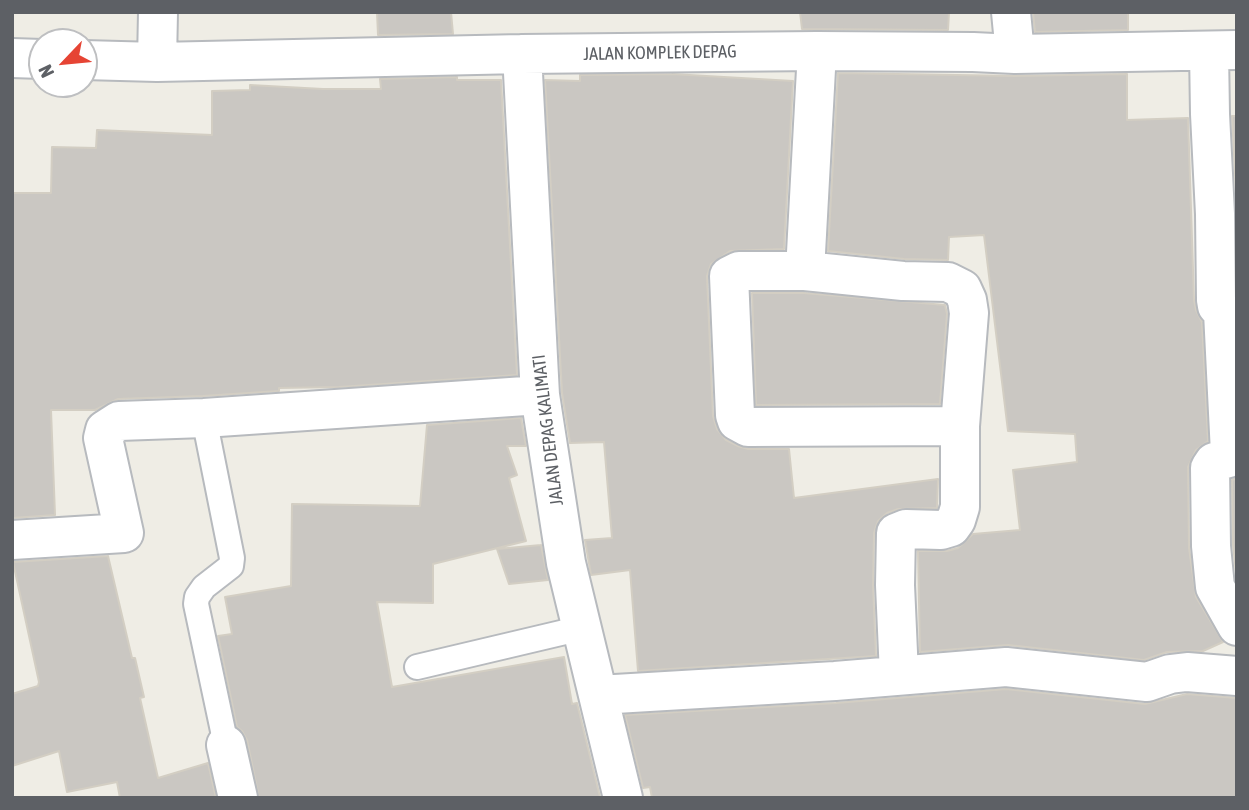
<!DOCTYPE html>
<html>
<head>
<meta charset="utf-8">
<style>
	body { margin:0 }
	#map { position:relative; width:1249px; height:810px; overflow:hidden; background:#efede5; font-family:"Asap Condensed",sans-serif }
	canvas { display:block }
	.frame { position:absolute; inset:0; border:14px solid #5d6065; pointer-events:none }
	.north { position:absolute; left:28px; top:28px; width:70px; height:70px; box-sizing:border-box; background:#fff; border:2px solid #bebfc1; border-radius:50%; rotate:244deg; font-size:19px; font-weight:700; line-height:28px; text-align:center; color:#5d6065 }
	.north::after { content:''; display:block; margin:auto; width:24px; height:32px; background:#e64434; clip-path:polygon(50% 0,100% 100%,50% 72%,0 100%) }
</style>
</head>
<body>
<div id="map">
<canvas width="1249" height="810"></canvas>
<div class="frame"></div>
<div class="north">N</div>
</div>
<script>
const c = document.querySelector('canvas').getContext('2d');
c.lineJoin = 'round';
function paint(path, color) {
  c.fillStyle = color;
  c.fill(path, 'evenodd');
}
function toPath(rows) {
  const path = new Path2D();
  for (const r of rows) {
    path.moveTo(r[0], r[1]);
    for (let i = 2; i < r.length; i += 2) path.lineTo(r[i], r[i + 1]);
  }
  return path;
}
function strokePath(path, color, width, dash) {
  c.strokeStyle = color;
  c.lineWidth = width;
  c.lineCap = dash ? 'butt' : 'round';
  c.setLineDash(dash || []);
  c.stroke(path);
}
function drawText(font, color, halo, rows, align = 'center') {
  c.font = font + ' "Asap Condensed",sans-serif';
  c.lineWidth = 7;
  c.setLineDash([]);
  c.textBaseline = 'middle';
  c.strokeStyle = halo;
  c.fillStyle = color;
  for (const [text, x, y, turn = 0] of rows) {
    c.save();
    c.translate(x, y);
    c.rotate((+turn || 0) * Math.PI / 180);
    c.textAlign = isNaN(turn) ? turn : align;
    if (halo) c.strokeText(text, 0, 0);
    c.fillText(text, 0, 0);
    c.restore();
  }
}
const building = toPath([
	[377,12,451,12,453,34,378,35,377,12],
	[800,12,949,12,948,30,802,29,800,12],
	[1033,12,1128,12,1128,30,1035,32,1033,12],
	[838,73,1015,76,1127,74,1127,120,1188,118,1194,300,1196,310,1202,322,1208,441,1196,450,1188,467,1189,548,1196,597,1223,642,1203,651,1167,652,1144,660,1008,645,920,652,918,551,947,551,958,548,973,534,1020,530,1013,470,1077,462,1075,434,1008,431,984,235,949,237,948,260,904,259,828,251,838,73],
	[672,74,793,81,784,249,730,251,711,264,707,276,713,416,717,429,726,440,738,446,748,449,789,449,794,498,938,479,937,508,898,509,887,513,878,521,874,533,873,585,876,656,638,671,630,570,591,575,585,540,612,538,604,442,570,443,562,393,545,80,580,81,580,75,672,74],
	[457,77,457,80,501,80,517,375,339,387,279,388,279,391,203,396,118,399,95,410,51,410,55,515,12,518,12,193,51,193,52,147,96,148,97,130,212,135,212,91,250,90,250,85,323,89,381,89,380,79,457,77],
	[1232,116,1237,116,1237,211,1232,116],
	[752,293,804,293,945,305,947,314,940,404,756,405,752,293],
	[521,418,526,446,507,446,517,475,509,478,526,541,433,564,433,603,377,602,392,687,564,657,572,704,577,703,600,797,259,798,247,740,242,731,237,727,218,636,232,634,225,597,291,586,292,504,420,506,427,425,521,418],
	[1237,478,1237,581,1233,545,1232,480,1237,478],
	[541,545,548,580,509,584,497,549,541,545],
	[108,556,132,658,135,658,144,697,140,698,158,778,208,763,216,798,120,798,117,782,67,792,59,751,12,766,12,694,38,686,39,682,13,562,108,556],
	[1006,689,1145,704,1187,694,1237,698,1237,798,652,798,650,787,643,788,625,715,836,703,1006,689]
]);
paint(building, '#cac7c2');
strokePath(building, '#d3cec3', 2);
const lane = toPath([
	[204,418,232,558,231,566,204,587,197,597,196,604,226,745],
	[417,667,582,628]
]);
const street = toPath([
	[1011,12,1015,54],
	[817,51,805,271,739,271,729,276,735,415,737,421,748,427,960,426],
	[1209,51,1210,114,1215,214,1216,300,1217,306,1223,312,1230,453,1229,458,1214,462,1210,468,1211,546,1215,587,1237,626],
	[522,54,540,395,566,563,623,798],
	[12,58,42,59],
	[84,60,157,62,522,54,817,51,973,52,1015,54,1237,50],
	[157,62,158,12],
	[805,271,903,281,948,282,962,289,967,300,969,313,960,426,960,507,956,520,951,527,941,530,906,529,896,533,895,585,899,675],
	[12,540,124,533,103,438,105,430,119,421,204,418,540,395],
	[598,695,835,681,1006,667,1147,682,1170,674,1187,672,1237,676],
	[226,745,238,798]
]);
strokePath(lane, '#b7babe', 28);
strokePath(street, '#b7babe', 42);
strokePath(lane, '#fff', 24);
strokePath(street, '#fff', 38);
drawText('18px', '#5d6065', '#fff', [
	["JALAN KOMPLEK DEPAG",660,53,-1],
	["JALAN DEPAG KALIMATI",548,430,-97]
]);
</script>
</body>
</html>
